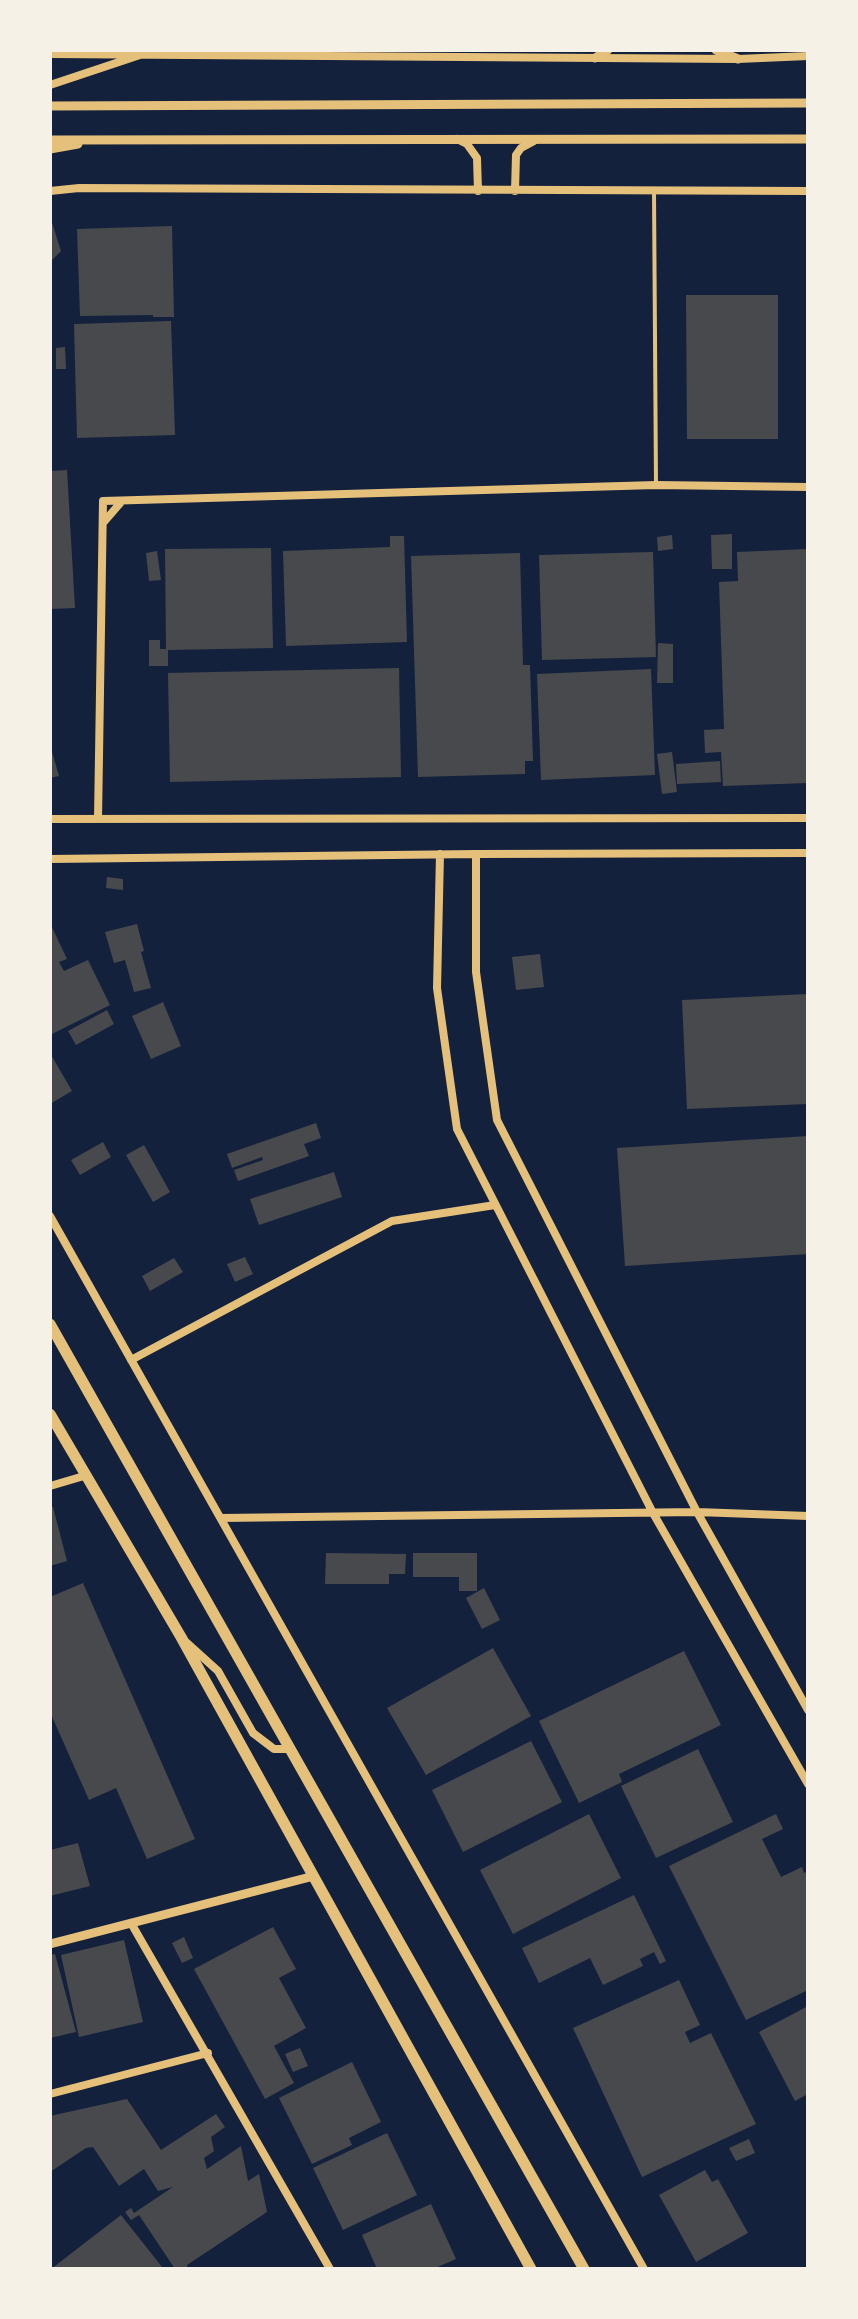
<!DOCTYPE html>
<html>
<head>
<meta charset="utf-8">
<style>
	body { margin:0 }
	#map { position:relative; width:858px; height:2319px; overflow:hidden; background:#14213d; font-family:Arial,sans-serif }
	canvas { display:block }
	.frame { position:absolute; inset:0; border:52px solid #f6f1e7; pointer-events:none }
</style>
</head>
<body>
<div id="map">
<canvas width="858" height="2319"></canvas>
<div class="frame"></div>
</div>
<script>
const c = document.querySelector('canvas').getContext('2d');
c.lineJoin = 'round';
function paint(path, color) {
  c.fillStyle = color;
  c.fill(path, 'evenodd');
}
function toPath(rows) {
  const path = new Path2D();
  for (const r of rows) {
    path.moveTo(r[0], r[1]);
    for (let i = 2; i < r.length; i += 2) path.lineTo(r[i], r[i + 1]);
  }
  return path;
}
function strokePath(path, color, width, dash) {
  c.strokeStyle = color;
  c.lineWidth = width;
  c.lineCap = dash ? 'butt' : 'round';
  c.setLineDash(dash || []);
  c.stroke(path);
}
paint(toPath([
	[50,216,61,251,50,262],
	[172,226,174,317,153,317,153,315,80,316,77,229],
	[686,295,778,295,778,439,687,439],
	[171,321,175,435,77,438,74,324],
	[65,347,66,369,56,369,56,348],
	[67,470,75,608,50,609,50,471],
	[732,534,732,569,712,569,711,535],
	[672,535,673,549,658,551,657,537],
	[390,536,404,536,407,642,286,646,283,551,390,547],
	[271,548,273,648,168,650,168,666,149,666,149,640,160,640,160,649,166,649,165,549],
	[808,549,808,783,723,786,721,752,705,753,704,730,724,729,719,582,738,581,737,552],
	[157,551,161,580,149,581,146,553],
	[653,552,656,657,542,660,539,555],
	[520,553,523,665,530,665,533,761,525,761,525,774,418,777,411,556],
	[658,643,673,644,673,683,657,683],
	[399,668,401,777,170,782,168,673],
	[651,669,655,775,541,780,537,674],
	[50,745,59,776,50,778],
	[672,752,677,792,662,794,657,754],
	[720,761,721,782,677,784,676,764],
	[107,877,123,879,123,890,106,888],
	[50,923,67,959,59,962,64,971,88,960,110,1005,50,1035],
	[137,924,144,951,141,952,151,988,134,992,125,960,114,963,105,932],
	[540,954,544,987,516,990,512,957],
	[808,994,808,1104,687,1109,682,1000],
	[163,1002,181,1046,151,1059,132,1016],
	[107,1010,114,1024,76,1045,68,1031],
	[50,1053,72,1091,50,1104],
	[316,1123,321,1138,304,1144,309,1156,238,1181,234,1170,263,1160,262,1157,232,1168,227,1154],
	[808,1136,808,1254,625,1266,617,1148],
	[103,1142,111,1157,80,1175,71,1160],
	[144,1145,170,1192,153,1202,126,1155],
	[334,1172,342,1197,259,1225,250,1199],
	[245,1257,253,1274,235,1282,227,1264],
	[174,1258,183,1272,150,1291,142,1276],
	[50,1507,53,1507,67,1561,50,1566],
	[326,1553,406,1554,405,1574,389,1574,389,1584,325,1584],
	[413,1553,477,1553,477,1591,459,1591,459,1577,413,1577],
	[83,1583,195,1839,147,1859,116,1788,89,1800,50,1712,50,1597],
	[484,1588,500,1620,482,1629,466,1598],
	[493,1648,531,1716,426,1775,387,1708],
	[684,1651,721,1725,619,1774,622,1782,579,1803,539,1721],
	[531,1741,562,1802,463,1852,432,1790],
	[698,1749,733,1822,656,1858,621,1786],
	[589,1814,621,1878,513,1934,480,1870],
	[776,1814,783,1829,762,1839,781,1877,802,1867,804,1873,808,1871,808,1990,746,2020,669,1866],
	[78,1843,90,1886,50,1896,50,1850],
	[634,1895,666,1961,660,1964,654,1952,640,1959,643,1966,603,1985,590,1958,539,1983,522,1948],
	[273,1927,296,1969,279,1978,306,2028,274,2046,294,2083,265,2099,194,1969],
	[184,1937,193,1958,182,1963,172,1943],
	[124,1940,143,2022,79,2037,61,1955],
	[55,1954,76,2032,50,2038,50,1955],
	[679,1980,700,2025,685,2032,690,2043,711,2033,756,2124,642,2177,573,2028],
	[808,2006,808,2094,795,2101,759,2032],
	[300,2048,308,2066,293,2072,285,2054],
	[352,2062,381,2122,349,2138,352,2145,312,2164,279,2098],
	[127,2099,161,2150,216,2114,225,2127,211,2137,214,2151,204,2158,207,2169,241,2146,248,2181,259,2174,267,2212,187,2265,188,2269,175,2269,139,2215,131,2220,125,2212,131,2208,134,2213,173,2187,158,2191,144,2169,119,2186,93,2147,86,2148,50,2172,50,2116],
	[387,2133,417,2195,343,2230,313,2168],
	[749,2139,755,2153,736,2161,729,2148],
	[705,2170,712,2182,718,2179,748,2233,696,2262,659,2195],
	[431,2204,456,2259,433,2269,377,2269,362,2235],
	[121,2215,162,2267,51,2269]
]), '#48494c');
strokePath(toPath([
	[654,192,656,485]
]), '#e5c07b', 4);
strokePath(toPath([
	[50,54,738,59,808,56],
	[50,85,140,55],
	[457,139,467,144,477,158,478,191],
	[50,191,79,188,808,191],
	[515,191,516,155,521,148,534,141],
	[103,523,122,501],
	[50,819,808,818],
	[98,819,103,501,656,485,808,487],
	[440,854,437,988,457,1129,653,1513,808,1784],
	[476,854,476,972,497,1120,697,1512,808,1710],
	[50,859,476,854,808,853],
	[50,1216,644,2269],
	[131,1360,392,1221,495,1205],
	[50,1486,84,1476],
	[221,1518,697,1512,808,1516],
	[187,1643,218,1671,253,1733,274,1749,291,1749],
	[131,1923,330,2269],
	[50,2094,208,2053]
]), '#e5c07b', 8);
strokePath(toPath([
	[716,50,738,59],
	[595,58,608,50],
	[50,106,808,103],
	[50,140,808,139],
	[50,149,78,144],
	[50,1944,314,1876]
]), '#e5c07b', 9);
strokePath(toPath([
	[50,1324,584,2269],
	[50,1414,181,1637,531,2269]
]), '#e5c07b', 11);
</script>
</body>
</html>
